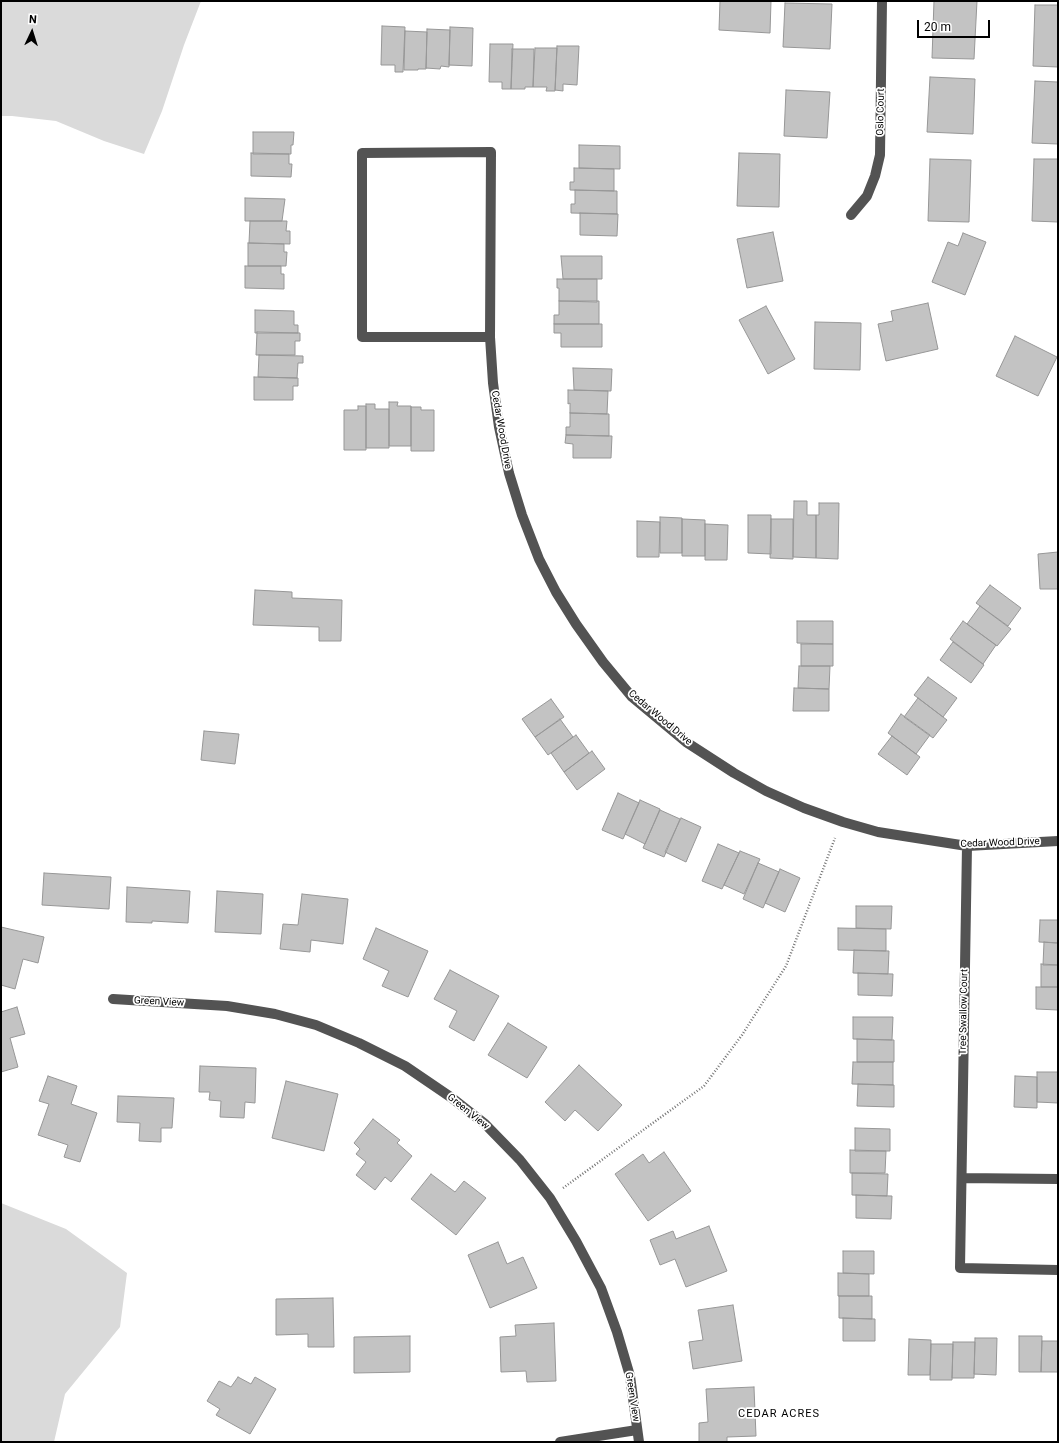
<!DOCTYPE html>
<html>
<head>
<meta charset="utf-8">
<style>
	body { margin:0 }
	#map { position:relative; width:1059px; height:1443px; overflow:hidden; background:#fff; font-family:Roboto,sans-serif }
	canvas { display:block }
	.frame { position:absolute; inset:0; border:2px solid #000; pointer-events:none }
	.north { position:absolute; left:12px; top:12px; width:40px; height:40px; -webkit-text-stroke:3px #fff; paint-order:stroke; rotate:4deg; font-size:11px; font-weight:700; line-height:16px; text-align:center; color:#000 }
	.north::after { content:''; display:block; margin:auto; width:14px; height:18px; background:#000; clip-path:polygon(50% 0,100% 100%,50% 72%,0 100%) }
	.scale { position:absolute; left:917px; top:20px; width:73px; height:18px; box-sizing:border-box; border:2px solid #000; border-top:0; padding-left:5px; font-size:12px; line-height:14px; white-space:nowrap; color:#000; -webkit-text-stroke:3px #fff; paint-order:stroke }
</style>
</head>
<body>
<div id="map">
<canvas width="1059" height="1443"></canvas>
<div class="frame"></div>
<div class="north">N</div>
<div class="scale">20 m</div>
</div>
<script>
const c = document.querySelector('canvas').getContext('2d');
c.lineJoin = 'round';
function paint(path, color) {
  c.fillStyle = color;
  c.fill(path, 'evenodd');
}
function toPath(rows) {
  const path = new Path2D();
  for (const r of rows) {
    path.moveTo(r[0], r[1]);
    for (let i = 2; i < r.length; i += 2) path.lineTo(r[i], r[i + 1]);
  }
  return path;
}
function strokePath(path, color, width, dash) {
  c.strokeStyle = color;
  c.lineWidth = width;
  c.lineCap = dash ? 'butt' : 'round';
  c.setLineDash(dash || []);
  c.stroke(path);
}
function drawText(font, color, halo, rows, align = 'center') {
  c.font = font + ' Roboto,sans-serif';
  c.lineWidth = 3.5;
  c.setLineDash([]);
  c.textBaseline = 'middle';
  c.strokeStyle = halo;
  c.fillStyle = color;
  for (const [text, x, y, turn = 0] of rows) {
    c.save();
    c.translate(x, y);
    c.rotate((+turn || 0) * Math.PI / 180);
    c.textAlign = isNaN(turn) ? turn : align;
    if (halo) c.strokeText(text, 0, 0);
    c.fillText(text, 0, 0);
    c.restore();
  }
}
paint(toPath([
	[1,1,201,1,184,45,162,111,144,154,104,141,56,121,12,116,1,116],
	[1,1203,66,1229,127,1273,120,1327,65,1394,54,1442,1,1442]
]), '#dadada');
const building = toPath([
	[720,1,771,1,770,33,719,30,720,1],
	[934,1,977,1,974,59,932,58,934,1],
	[785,3,832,4,830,49,783,47,785,3],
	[1035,5,1058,5,1058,67,1033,66,1035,5],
	[382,26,405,27,403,72,395,72,395,65,381,65,382,26],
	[450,27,473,28,472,66,449,65,450,27],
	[427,29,450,30,449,67,441,66,440,69,426,68,427,29],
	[405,31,427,32,426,69,418,69,418,70,404,70,405,31],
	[490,44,513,44,511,89,502,89,502,82,489,82,490,44],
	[557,46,579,46,577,85,563,84,563,91,555,90,557,46],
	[535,48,557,48,555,91,546,91,547,87,533,87,535,48],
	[512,49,534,49,533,87,525,87,525,89,511,89,512,49],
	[930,77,975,79,973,134,927,132,930,77],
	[1035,81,1058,82,1058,144,1032,143,1035,81],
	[786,90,830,92,827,138,784,136,786,90],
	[253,132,294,132,293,145,291,145,291,154,253,154,253,132],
	[579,145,620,146,620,169,579,168,579,145],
	[251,153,289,154,289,164,292,164,291,177,251,176,251,153],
	[739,153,780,154,779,207,737,206,739,153],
	[930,159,971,160,969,222,928,221,930,159],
	[1034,159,1058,159,1058,222,1032,221,1034,159],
	[574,168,614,169,614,191,570,190,570,182,574,182,574,168],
	[575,190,617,191,617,214,571,213,571,204,575,204,575,190],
	[245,198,285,199,282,221,245,221,245,198],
	[580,213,618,214,617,236,580,235,580,213],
	[250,221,287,221,286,231,290,231,290,244,249,243,250,221],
	[773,232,783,281,747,288,737,239,773,232],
	[963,233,986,242,965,295,932,282,948,242,958,246,963,233],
	[248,243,284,244,284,252,287,252,286,266,248,266,248,243],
	[561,256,602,256,602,279,563,279,561,256],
	[245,266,281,266,281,274,284,274,284,289,245,288,245,266],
	[557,279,597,279,597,302,559,301,559,288,557,288,557,279],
	[559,301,599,301,599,324,554,324,554,315,559,315,559,301],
	[928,303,938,349,886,361,878,324,893,321,891,311,928,303],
	[766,306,795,359,768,374,739,320,766,306],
	[255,310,294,311,294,325,298,325,298,333,255,333,255,310],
	[815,322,861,323,860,370,814,369,815,322],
	[554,324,602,324,602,347,561,347,561,333,554,333,554,324],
	[257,332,300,333,300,341,295,341,295,355,256,355,257,332],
	[1015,336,1057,357,1038,396,996,376,1015,336],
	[259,355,303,356,303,363,298,363,297,378,258,377,259,355],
	[573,368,612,369,611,391,574,390,573,368],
	[254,377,298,378,298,386,293,386,293,400,254,400,254,377],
	[568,390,608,391,607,414,570,413,570,403,568,404,568,390],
	[389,402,398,402,397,406,411,406,411,446,389,446,389,402],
	[366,404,375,404,375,409,389,409,389,448,366,448,366,404],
	[358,406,366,406,366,450,344,450,344,410,358,410,358,406],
	[411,407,421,407,421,410,434,410,434,451,411,451,411,407],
	[570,413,609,414,609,436,566,435,566,427,570,427,570,413],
	[566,435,612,436,611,458,573,458,573,444,565,443,566,435],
	[794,501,807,501,807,515,816,515,816,558,793,557,794,501],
	[819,503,839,503,838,559,816,558,816,515,819,515,819,503],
	[748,515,771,515,771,554,748,553,748,515],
	[660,517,682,518,682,553,660,553,660,517],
	[682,519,705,520,705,556,682,556,682,519],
	[771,519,793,519,793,559,770,558,771,519],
	[637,521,660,522,659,557,637,557,637,521],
	[705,524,728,525,727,560,705,560,705,524],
	[1058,552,1058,589,1040,589,1038,554,1058,552],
	[990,585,1021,608,1008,626,976,603,990,585],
	[255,590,292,592,292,598,342,600,341,641,319,641,319,627,253,625,255,590],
	[980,606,1011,629,997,646,967,624,980,606],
	[797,621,833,621,833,644,797,643,797,621],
	[963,621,996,645,983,664,950,639,963,621],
	[953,642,984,665,971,683,940,660,953,642],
	[801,644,833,644,833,666,801,666,801,644],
	[799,666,830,666,829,689,798,688,799,666],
	[928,677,957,698,943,717,914,695,928,677],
	[794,688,829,689,829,711,793,711,794,688],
	[918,698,947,720,933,738,904,717,918,698],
	[551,699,564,717,535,737,522,719,551,699],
	[901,714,930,735,916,754,888,733,901,714],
	[560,719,573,737,548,755,535,737,560,719],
	[204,731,239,734,235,764,201,760,204,731],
	[576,735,589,753,564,772,551,753,576,735],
	[892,736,920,757,907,775,878,754,892,736],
	[592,751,605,769,577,790,564,772,592,751],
	[618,793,639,803,623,839,602,830,618,793],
	[640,800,660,809,645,844,625,834,640,800],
	[660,810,680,819,664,857,643,848,660,810],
	[681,818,701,827,686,862,665,852,681,818],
	[718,844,739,853,722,889,702,881,718,844],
	[740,851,760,859,744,894,724,885,740,851],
	[758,863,779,872,763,908,743,899,758,863],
	[780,869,800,878,785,912,765,903,780,869],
	[44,873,111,877,109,909,42,905,44,873],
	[127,887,190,891,188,923,152,921,152,923,126,922,127,887],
	[217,891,263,894,261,934,215,932,217,891],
	[302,894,348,899,343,944,311,940,310,952,280,949,283,924,298,925,302,894],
	[856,906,892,906,891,929,856,928,856,906],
	[1040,920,1058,920,1058,943,1039,942,1040,920],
	[1,927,44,937,38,963,23,959,15,989,1,985,1,927],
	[376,928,428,951,408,997,382,986,389,971,363,959,376,928],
	[838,928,886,929,886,951,838,950,838,928],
	[1044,942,1058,943,1058,965,1043,965,1044,942],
	[854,950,889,951,888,974,853,973,854,950],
	[1041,964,1058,965,1058,987,1041,987,1041,964],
	[450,970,499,996,474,1041,449,1027,457,1011,434,999,450,970],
	[858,973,893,974,892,996,858,995,858,973],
	[1036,987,1058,987,1058,1010,1036,1009,1036,987],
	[17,1007,25,1034,10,1038,18,1067,1,1072,1,1012,17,1007],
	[853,1017,893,1017,892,1040,853,1039,853,1017],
	[508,1023,547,1047,527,1078,488,1055,508,1023],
	[857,1039,894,1040,894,1062,857,1062,857,1039],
	[853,1062,893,1062,893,1085,852,1084,853,1062],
	[579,1065,622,1105,598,1131,575,1110,565,1121,545,1102,579,1065],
	[200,1066,256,1068,255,1103,245,1102,244,1118,220,1117,221,1101,209,1100,210,1092,199,1092,200,1066],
	[1037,1072,1058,1072,1058,1103,1037,1102,1037,1072],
	[48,1076,77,1086,71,1104,97,1113,80,1162,64,1157,68,1145,38,1135,49,1104,39,1101,48,1076],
	[1015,1076,1037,1077,1037,1108,1014,1107,1015,1076],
	[286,1081,338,1094,324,1151,272,1138,286,1081],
	[858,1084,894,1085,894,1107,857,1106,858,1084],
	[118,1096,174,1098,172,1128,161,1128,161,1142,139,1141,140,1123,117,1122,118,1096],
	[373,1119,400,1140,397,1143,412,1156,391,1182,385,1177,375,1190,356,1175,366,1162,356,1154,360,1149,354,1143,373,1119],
	[855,1128,890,1129,890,1151,855,1151,855,1128],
	[850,1150,886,1151,885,1173,850,1173,850,1150],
	[664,1152,691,1191,648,1221,615,1174,643,1154,649,1163,664,1152],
	[852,1173,888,1174,887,1196,852,1195,852,1173],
	[431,1174,455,1192,464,1181,486,1198,456,1235,411,1199,431,1174],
	[856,1195,892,1196,891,1219,856,1218,856,1195],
	[709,1226,727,1271,686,1287,675,1259,660,1265,650,1240,673,1231,676,1239,709,1226],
	[498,1242,507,1264,523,1257,537,1288,490,1308,468,1255,498,1242],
	[843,1251,874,1251,874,1274,843,1273,843,1251],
	[838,1273,869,1274,869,1296,838,1296,838,1273],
	[839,1296,872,1296,872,1319,839,1318,839,1296],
	[333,1298,334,1347,308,1347,308,1334,276,1335,276,1299,333,1298],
	[733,1305,742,1361,693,1369,689,1342,703,1340,698,1310,733,1305],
	[843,1318,875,1319,875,1341,843,1341,843,1318],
	[554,1323,556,1381,527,1382,526,1371,501,1372,500,1337,516,1336,515,1325,554,1323],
	[410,1336,410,1372,354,1373,354,1337,410,1336],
	[1019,1336,1042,1336,1041,1372,1019,1372,1019,1336],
	[975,1338,997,1338,996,1375,974,1374,975,1338],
	[909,1339,931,1340,930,1375,908,1375,909,1339],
	[1042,1341,1058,1341,1058,1372,1041,1372,1042,1341],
	[953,1342,975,1342,974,1378,952,1378,953,1342],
	[931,1344,953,1344,952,1380,930,1380,931,1344],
	[238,1377,251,1384,255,1377,276,1389,250,1434,216,1415,220,1409,207,1401,219,1381,231,1387,238,1377],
	[754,1387,756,1436,727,1437,727,1442,699,1442,699,1423,708,1422,706,1389,754,1387]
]);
paint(building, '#c3c3c3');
strokePath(building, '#979797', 1);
strokePath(toPath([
	[563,1188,704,1086,742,1035,786,966,835,838]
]), '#757575', 2.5, [1, 2]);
strokePath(toPath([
	[851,215,867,196,875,176,880,155,882,1],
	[490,337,362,337,362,153,491,152,490,337,493,383,499,427,509,473,522,515,539,559,556,592,576,624,603,662,632,697,686,742,734,773,766,791,804,808,843,822,878,832,967,846,1058,841],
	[967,846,960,1268,1058,1270],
	[113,999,227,1006,275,1014,316,1025,359,1043,405,1066,452,1098,485,1124,520,1160,550,1198,576,1241,601,1288,617,1332,630,1376,639,1442],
	[962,1178,1058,1179],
	[560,1442,637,1430]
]), '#535353', 10);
drawText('10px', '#000', '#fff', [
	["Oslo Court",881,112,-89],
	["Cedar Wood Drive",501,430,80],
	["Cedar Wood Drive",660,718,40],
	["Cedar Wood Drive",1000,843,-2],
	["Green View",159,1002,3],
	["Tree Swallow Court",964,1012,-89],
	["Green View",468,1112,39],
	["Green View",632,1397,81]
]);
c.letterSpacing = '1px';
drawText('11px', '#000', '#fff', [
	["CEDAR ACRES",779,1414]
]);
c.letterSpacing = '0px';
</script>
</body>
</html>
